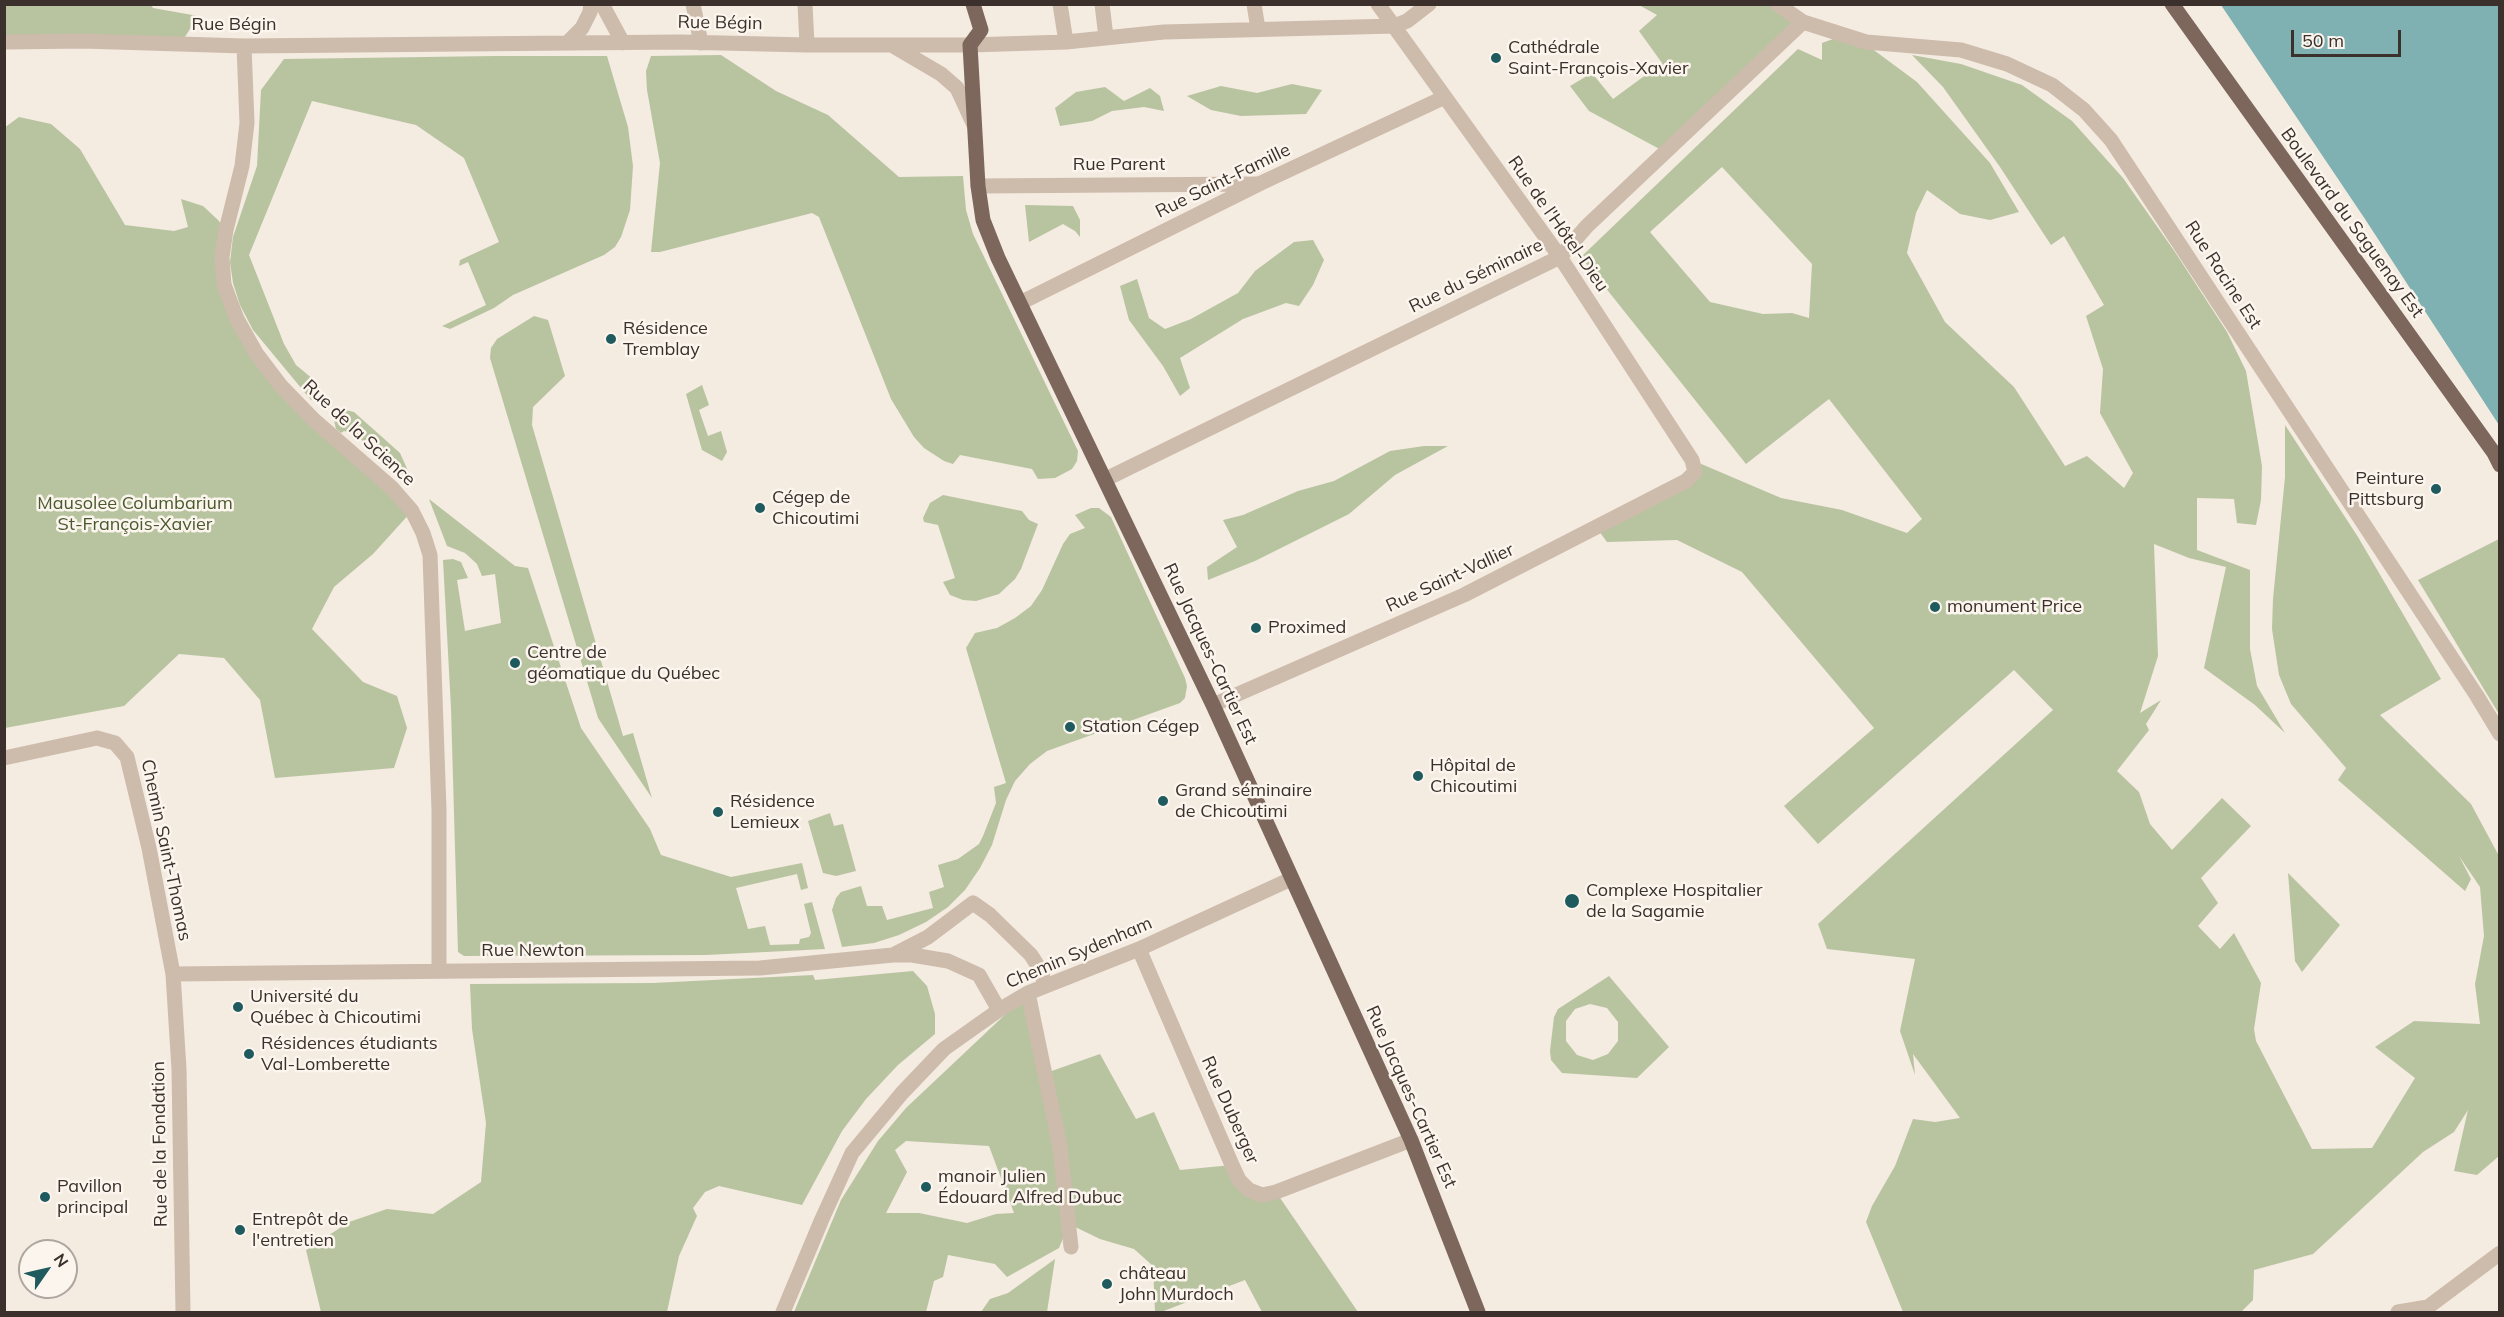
<!DOCTYPE html>
<html>
<head>
<meta charset="utf-8">
<style>
	body { margin:0 }
	#map { position:relative; width:2504px; height:1317px; overflow:hidden; background:#f4ebe1; font-family:Mulish,sans-serif }
	canvas { display:block }
	.frame { position:absolute; inset:0; border:6px solid #3b302b; pointer-events:none }
	.north { position:absolute; left:18px; top:1239px; width:60px; height:60px; box-sizing:border-box; background:#fbf5ee; border:2px solid #aea6a0; border-radius:50%; rotate:56deg; font-size:16px; font-weight:700; line-height:24px; text-align:center; color:#3b302b }
	.north::after { content:''; display:block; margin:auto; width:21px; height:27px; background:#1f5a5e; clip-path:polygon(50% 0,100% 100%,50% 72%,0 100%) }
	.scale { position:absolute; left:2291px; top:30px; width:110px; height:27px; box-sizing:border-box; border:3px solid #3b302b; border-top:0; padding-left:8px; font-size:18px; line-height:21px; white-space:nowrap; color:#3b302b; -webkit-text-stroke:4px #fbf5ee; paint-order:stroke }
</style>
</head>
<body>
<div id="map">
<canvas width="2504" height="1317"></canvas>
<div class="frame"></div>
<div class="north">N</div>
<div class="scale">50 m</div>
</div>
<script>
const c = document.querySelector('canvas').getContext('2d');
c.lineJoin = 'round';
function paint(path, color) {
  c.fillStyle = color;
  c.fill(path, 'evenodd');
}
function toPath(rows) {
  const path = new Path2D();
  for (const r of rows) {
    path.moveTo(r[0], r[1]);
    for (let i = 2; i < r.length; i += 2) path.lineTo(r[i], r[i + 1]);
  }
  return path;
}
function strokePath(path, color, width, dash) {
  c.strokeStyle = color;
  c.lineWidth = width;
  c.lineCap = dash ? 'butt' : 'round';
  c.setLineDash(dash || []);
  c.stroke(path);
}
function drawText(font, color, halo, rows, align = 'center') {
  c.font = font + ' Mulish,sans-serif';
  c.lineWidth = 5;
  c.setLineDash([]);
  c.textBaseline = 'middle';
  c.strokeStyle = halo;
  c.fillStyle = color;
  for (const [text, x, y, turn = 0] of rows) {
    c.save();
    c.translate(x, y);
    c.rotate((+turn || 0) * Math.PI / 180);
    c.textAlign = isNaN(turn) ? turn : align;
    if (halo) c.strokeText(text, 0, 0);
    c.fillText(text, 0, 0);
    c.restore();
  }
}
paint(toPath([
	[4,5,151,5,153,8,198,16,180,45,5,42],
	[1639,5,1777,5,1803,22,1665,152,1589,111,1570,86,1592,73,1613,99,1662,63,1639,31,1657,15],
	[1833,39,1867,45,1917,82,1990,163,2019,212,1990,220,1960,214,1927,190,1916,213,1907,253,1945,322,2014,387,2065,466,2087,456,2124,488,2133,473,2100,413,2103,369,2086,316,2104,305,2064,236,2051,245,2000,167,1943,87,1912,55,1961,64,2022,85,2072,121,2123,178,2175,252,2227,332,2246,371,2262,466,2261,500,2256,525,2237,523,2234,499,2197,498,2197,550,2250,570,2250,649,2257,686,2285,733,2255,705,2204,668,2226,567,2189,558,2154,544,2158,656,2140,713,2161,700,2146,724,2149,730,2117,771,2139,792,2150,824,2172,850,2222,798,2251,826,2201,878,2218,903,2198,926,2220,949,2234,933,2261,983,2254,1029,2256,1041,2312,1149,2372,1148,2415,1078,2375,1047,2414,1021,2480,1024,2475,984,2484,936,2480,887,2459,856,2471,879,2465,891,2338,780,2346,768,2291,704,2279,675,2272,629,2273,599,2285,477,2285,425,2358,537,2441,679,2380,715,2471,804,2499,856,2499,1156,2477,1175,2454,1171,2468,1110,2454,1132,2423,1152,2313,1254,2254,1270,2253,1300,2241,1312,1903,1312,1866,1222,1872,1206,1895,1166,1913,1119,1935,1122,1960,1118,1913,1054,1915,1075,1900,1031,1915,959,1827,949,1818,924,2053,710,2014,670,1818,844,1784,806,1874,728,1742,572,1677,540,1607,542,1596,527,1686,481,1692,460,1781,498,1842,510,1907,533,1922,519,1829,399,1746,464,1581,257,1798,49,1822,60,1822,43],
	[1722,167,1812,264,1809,318,1792,313,1763,314,1710,302,1650,232],
	[721,55,776,91,828,115,899,177,963,176,966,210,973,234,1078,451,1077,461,1072,469,1055,478,1038,479,1032,469,960,455,953,464,944,461,924,448,914,437,891,399,819,217,812,213,660,252,651,252,660,163,647,90,646,71,651,56],
	[495,56,607,56,628,127,633,166,630,210,621,237,615,247,604,255,513,295,494,308,450,329,442,326,486,305,468,262,459,266,460,260,499,242,464,158,416,125,312,101,249,255,284,344,296,365,319,384,321,397,317,401,311,400,253,330,240,305,233,283,230,262,233,237,257,166,261,90,284,59],
	[1292,84,1322,90,1306,114,1241,116,1211,110,1187,96,1221,86,1257,93],
	[1105,87,1124,101,1150,88,1160,96,1164,111,1144,107,1112,111,1092,121,1060,126,1055,108,1076,92],
	[19,117,51,124,80,149,125,225,174,231,188,227,181,199,203,206,218,220,226,230,222,257,256,353,412,511,373,554,334,587,312,629,363,682,397,696,407,728,394,768,275,778,260,700,224,658,179,654,124,706,5,728,4,128],
	[1025,205,1073,206,1080,220,1080,237,1075,231,1063,224,1029,242],
	[1313,240,1324,260,1313,285,1299,306,1286,303,1243,319,1180,358,1190,388,1180,396,1163,366,1129,320,1120,286,1137,279,1149,318,1165,329,1191,319,1238,293,1255,271,1294,242],
	[534,316,548,320,565,376,533,407,532,425,623,736,633,733,652,798,598,718,490,358,491,348,497,339],
	[702,385,709,405,699,410,708,436,721,431,727,452,722,461,702,450,686,394],
	[346,410,354,412,400,453,414,484,383,457,385,455,370,442,366,444,355,434,344,431,341,433,336,429,334,420,339,412],
	[1424,446,1448,446,1395,475,1349,514,1255,561,1208,580,1207,567,1237,547,1223,520,1243,515,1298,491,1334,481,1390,451],
	[943,495,1022,511,1029,520,1038,524,1021,569,1015,579,999,594,976,601,963,600,950,595,943,582,955,578,938,525,924,522,923,518,930,503],
	[429,499,515,566,528,568,581,728,650,829,661,855,731,877,802,863,808,888,801,890,797,874,736,888,748,929,765,926,770,945,799,944,800,939,809,937,811,933,804,904,812,902,825,949,706,955,464,956,458,952,451,708,443,560,453,559,461,562,468,578,457,580,465,631,501,623,495,574,482,576,477,564,465,553,447,546],
	[1091,508,1099,508,1111,517,1185,678,1187,686,1185,698,1180,703,1047,751,1030,764,1015,781,1006,800,992,845,980,868,965,890,948,907,926,922,899,935,874,943,842,947,832,910,836,898,841,892,861,886,867,906,882,906,887,920,933,908,929,892,944,887,938,865,958,859,979,844,983,836,996,803,994,787,1006,783,966,648,975,633,997,628,1015,618,1031,606,1042,590,1063,544,1070,534,1085,528,1075,515],
	[2499,539,2499,714,2418,580],
	[830,813,834,826,843,824,856,871,836,876,823,873,808,821],
	[2288,873,2340,925,2302,972,2295,961],
	[913,971,927,986,935,1014,935,1034,898,1065,866,1099,842,1131,802,1205,719,1186,705,1192,693,1208,697,1216,679,1256,667,1312,321,1312,306,1250,349,1222,387,1209,433,1214,481,1182,486,1123,472,1029,470,984,653,983,813,975,815,980],
	[1609,976,1669,1047,1637,1078,1562,1073,1551,1060,1550,1051,1554,1017,1558,1009],
	[1590,1004,1607,1008,1618,1022,1618,1041,1608,1054,1593,1060,1577,1055,1566,1041,1566,1021,1575,1009],
	[1028,993,1046,1073,1100,1054,1136,1119,1154,1112,1180,1170,1232,1165,1239,1180,1276,1192,1358,1312,1262,1312,1245,1280,1161,1312,1155,1312,1153,1266,1134,1249,1100,1239,1069,1224,1059,1248,1007,1277,995,1264,948,1255,943,1277,934,1281,926,1312,794,1312,841,1200,878,1141,906,1108],
	[906,1141,989,1146,1014,1213,996,1214,967,1223,919,1213,886,1213,907,1172,895,1150],
	[1055,1259,1047,1312,981,1312,990,1299,1008,1293]
]), '#b8c4a0');
paint(toPath([
	[2221,5,2499,5,2499,425,2365,219]
]), '#7fb0b2');
strokePath(toPath([
	[602,4,623,43],
	[693,4,701,43],
	[805,4,807,45],
	[1060,4,1066,42],
	[1102,4,1106,37],
	[1254,4,1258,29],
	[1777,4,1803,22,1866,42,1961,50,2007,64,2052,85,2084,110,2111,140,2477,696,2500,734],
	[4,42,83,41,244,46,680,42,807,45,970,45,1066,42,1164,32,1394,26,1407,21,1429,4],
	[567,43,582,28,590,12,591,4],
	[244,46,247,123,242,166,226,230,222,257,224,285,237,319,256,353,281,386,314,420,392,488,412,511,423,533,430,555,439,810,439,971],
	[895,47,941,74,957,88,974,125],
	[978,186,1257,184],
	[1020,303,1261,183,1445,97],
	[1106,479,1560,257,1587,226,1803,22],
	[1213,705,1464,595,1686,481,1695,472,1692,460,1560,257,1378,4],
	[4,758,97,738,115,743,127,757,149,848,173,974,179,1069,183,1312],
	[1139,949,1232,1165,1239,1180,1249,1190,1262,1195,1276,1192,1411,1140],
	[895,954,928,937,973,903,990,915,1031,955,1041,971,1045,986],
	[173,974,760,968,893,955,912,955,948,961,979,975,999,1010],
	[1028,993,1060,1147,1071,1247],
	[783,1312,822,1219,852,1153,902,1093,944,1049,999,1010,1028,993,1139,949,1291,879],
	[2398,1312,2428,1307,2500,1253]
]), '#cdbbac', 15);
strokePath(toPath([
	[973,4,981,30,970,45,978,186,983,220,998,258,1213,705,1411,1140,1478,1312],
	[2172,4,2494,453,2500,465]
]), '#7d675c', 15);
for (const [x, y, r, color] of [
	[1496,58,6,"#1f5a5e"],
	[611,339,6,"#1f5a5e"],
	[2436,489,6,"#1f5a5e"],
	[760,508,6,"#1f5a5e"],
	[1935,607,6,"#1f5a5e"],
	[1256,628,6,"#1f5a5e"],
	[515,663,6,"#1f5a5e"],
	[1070,727,6,"#1f5a5e"],
	[1418,776,6,"#1f5a5e"],
	[1163,801,6,"#1f5a5e"],
	[718,812,6,"#1f5a5e"],
	[1572,901,8,"#1f5a5e"],
	[238,1007,6,"#1f5a5e"],
	[249,1054,6,"#1f5a5e"],
	[926,1187,6,"#1f5a5e"],
	[45,1197,6,"#1f5a5e"],
	[240,1230,6,"#1f5a5e"],
	[1107,1284,6,"#1f5a5e"]
]) {
  const dot = new Path2D();
  dot.arc(x, y, r, 0, 2 * Math.PI);
  c.fillStyle = color;
  c.fill(dot);
  strokePath(dot, '#fbf5ee', 2);
}
drawText('18px', '#3b302b', '#fbf5ee', [
	["Rue Bégin",720,23,1],
	["Rue Bégin",234,25],
	["Rue Parent",1119,165],
	["Rue Saint-Famille",1223,181,-26],
	["Boulevard du Saguenay Est",2352,223,54],
	["Rue de l'Hôtel-Dieu",1558,224,55],
	["Rue Racine Est",2223,275,57],
	["Rue du Séminaire",1476,276,-26],
	["Rue de la Science",359,433,43],
	["Rue Saint-Vallier",1450,578,-25],
	["Rue Jacques-Cartier Est",1210,654,65],
	["Chemin Saint-Thomas",166,850,78],
	["Rue Newton",533,951],
	["Chemin Sydenham",1079,953,-23],
	["Rue Jacques-Cartier Est",1411,1097,66],
	["Rue Duberger",1230,1110,66],
	["Rue de la Fondation",160,1144,-91]
]);
drawText('18px', '#3b302b', '#fbf5ee', [
	["Cathédrale",1508,48],
	["Saint-François-Xavier",1508,69],
	["Résidence",623,329],
	["Tremblay",623,350],
	["Peinture",2424,479,"right"],
	["Pittsburg",2424,500,"right"],
	["Cégep de",772,498],
	["Chicoutimi",772,519],
	["monument Price",1947,607],
	["Proximed",1268,628],
	["Centre de",527,653],
	["géomatique du Québec",527,674],
	["Station Cégep",1082,727],
	["Hôpital de",1430,766],
	["Chicoutimi",1430,787],
	["Grand séminaire",1175,791],
	["de Chicoutimi",1175,812],
	["Résidence",730,802],
	["Lemieux",730,823],
	["Complexe Hospitalier",1586,891],
	["de la Sagamie",1586,912],
	["Université du",250,997],
	["Québec à Chicoutimi",250,1018],
	["Résidences étudiants",261,1044],
	["Val-Lomberette",261,1065],
	["manoir Julien",938,1177],
	["Édouard Alfred Dubuc",938,1198],
	["Pavillon",57,1187],
	["principal",57,1208],
	["Entrepôt de",252,1220],
	["l'entretien",252,1241],
	["château",1119,1274],
	["John Murdoch",1119,1295]
], 'left');
drawText('18px', '#4a5a2e', '#fbf5ee', [
	["Mausolee Columbarium",135,504],
	["St-François-Xavier",135,525]
]);
</script>
</body>
</html>
